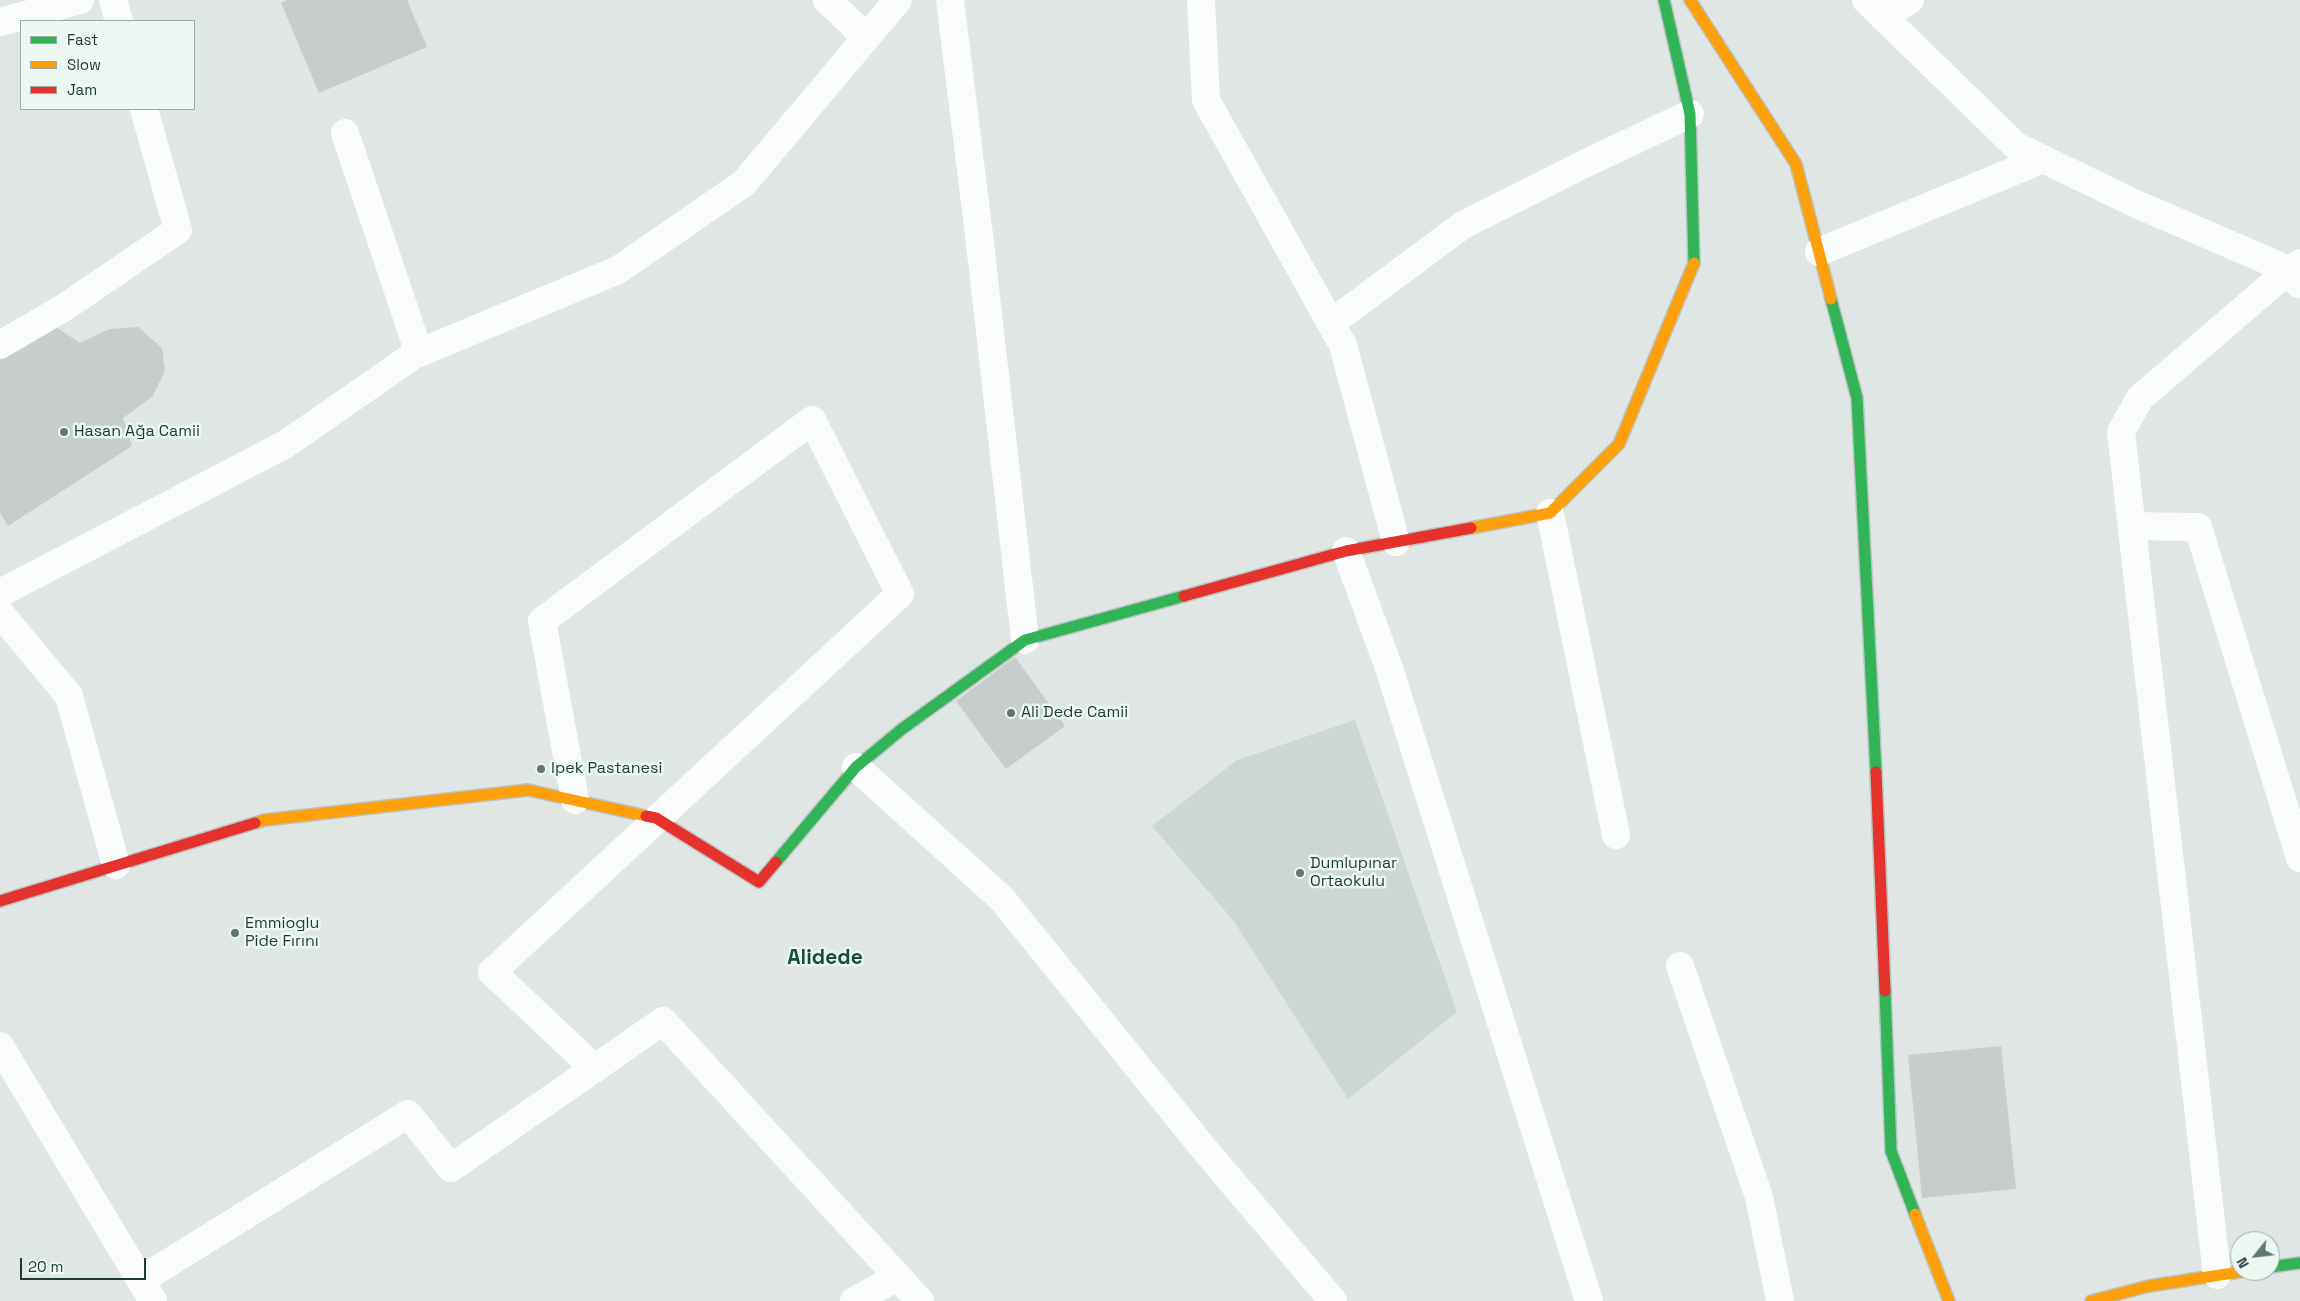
<!DOCTYPE html>
<html>
<head>
<meta charset="utf-8">
<style>
	body { margin:0 }
	#map { position:relative; width:2300px; height:1301px; overflow:hidden; background:#e0e6e3; font-family:"Space Grotesk",sans-serif }
	canvas { display:block }
	.legend { position:absolute; left:20px; top:20px; width:175px; height:90px; box-sizing:border-box; background:#edf7f2; border:1px solid #9aaca6; margin:0; padding:6px 9px; list-style:none; font-size:15px; color:#1d3b34 }
	.legend li { display:flex; align-items:center; gap:10px; height:25px }
	.legend b { width:25px; border:1px solid #9aaca6 }
	.north { position:absolute; left:2230px; top:1231px; width:50px; height:50px; box-sizing:border-box; background:#edf7f2; border:1px solid #9aaca6; border-radius:50%; rotate:241deg; font-size:14px; font-weight:700; line-height:20px; text-align:center; color:#1d3b34 }
	.north::after { content:''; display:block; margin:auto; width:18px; height:22px; background:#617771; clip-path:polygon(50% 0,100% 100%,50% 72%,0 100%) }
	.scale { position:absolute; left:20px; top:1258px; width:126px; height:22px; box-sizing:border-box; border:2px solid #1d3b34; border-top:0; padding-left:6px; font-size:15px; line-height:18px; white-space:nowrap; color:#1d3b34; -webkit-text-stroke:4px #edf7f2; paint-order:stroke }
</style>
</head>
<body>
<div id="map">
<canvas width="2300" height="1301"></canvas>
<ul class="legend">
<li><b style="height:6px;background:#30b455"></b>Fast</li>
<li><b style="height:6px;background:#ff9f0a"></b>Slow</li>
<li><b style="height:6px;background:#e5322d"></b>Jam</li>
</ul>
<div class="north">N</div>
<div class="scale">20 m</div>
</div>
<script>
const c = document.querySelector('canvas').getContext('2d');
c.lineJoin = 'round';
function paint(path, color) {
  c.fillStyle = color;
  c.fill(path, 'evenodd');
}
function toPath(rows) {
  const path = new Path2D();
  for (const r of rows) {
    path.moveTo(r[0], r[1]);
    for (let i = 2; i < r.length; i += 2) path.lineTo(r[i], r[i + 1]);
  }
  return path;
}
function strokePath(path, color, width, dash) {
  c.strokeStyle = color;
  c.lineWidth = width;
  c.lineCap = dash ? 'butt' : 'round';
  c.setLineDash(dash || []);
  c.stroke(path);
}
function drawText(font, color, halo, rows, align = 'center') {
  c.font = font + ' "Space Grotesk",sans-serif';
  c.lineWidth = 5;
  c.setLineDash([]);
  c.textBaseline = 'middle';
  c.strokeStyle = halo;
  c.fillStyle = color;
  for (const [text, x, y, turn = 0] of rows) {
    c.save();
    c.translate(x, y);
    c.rotate((+turn || 0) * Math.PI / 180);
    c.textAlign = isNaN(turn) ? turn : align;
    if (halo) c.strokeText(text, 0, 0);
    c.fillText(text, 0, 0);
    c.restore();
  }
}
paint(toPath([
	[1355,720,1457,1012,1348,1099,1233,920,1152,826,1237,760]
]), '#cdd8d3');
paint(toPath([
	[287,0,407,0,427,47,319,93,281,3],
	[50,323,80,343,109,329,138,327,162,348,165,371,152,397,123,418,132,446,8,526,0,513,0,355],
	[1015,657,1065,726,1006,769,956,701],
	[2001,1046,2016,1189,1922,1198,1908,1055]
]), '#c7cecb');
const fast = toPath([
	[1664,0,1690,114,1694,263],
	[1831,299,1857,398,1876,772],
	[776,862,856,767,902,729,1025,640,1184,596],
	[1885,991,1891,1151,1915,1214],
	[2270,1267,2300,1263]
]);
const slow = toPath([
	[1690,0,1796,164,1831,299],
	[1471,528,1550,513,1619,444,1694,263],
	[255,823,265,820,528,790,646,816],
	[1915,1214,1949,1301],
	[2091,1301,2149,1286,2246,1271]
]);
const jam = toPath([
	[1184,596,1346,551,1471,528],
	[1876,772,1885,991],
	[646,816,656,818,759,882,776,862],
	[0,901,255,823]
]);
strokePath(fast, '#b9c3c0', 14);
strokePath(slow, '#b9c3c0', 14);
strokePath(jam, '#b9c3c0', 14);
strokePath(toPath([
	[113,0,119,21],
	[827,0,866,37],
	[950,0,979,235,1025,640],
	[1201,0,1206,100,1343,345,1396,542],
	[1866,0,2016,146,2134,203,2289,270,2299,284],
	[1883,17,1910,0],
	[0,22,80,0],
	[345,133,419,353],
	[1819,252,2043,159],
	[1331,323,1463,225,1584,164,1690,114],
	[0,345,65,307,178,230,144,109],
	[1550,513,1616,835],
	[2132,526,2198,527,2300,858],
	[1346,551,1388,665,1589,1301],
	[0,593,286,444,414,355,618,270,744,183,898,0],
	[0,613,69,696,116,865],
	[856,767,1002,899,1205,1150,1333,1301],
	[575,800,542,621,812,420,900,594,492,972,595,1069],
	[1680,966,1759,1197,1780,1301],
	[0,1046,153,1301],
	[2217,1275,2121,432,2140,398,2289,270,2300,263],
	[141,1280,408,1114,451,1168,663,1021,920,1301],
	[854,1301,898,1277]
]), '#fafbfb', 28);
strokePath(fast, '#30b455', 11);
strokePath(slow, '#ff9f0a', 11);
strokePath(jam, '#e5322d', 11);
for (const [x, y, r, color] of [
	[64,432,5,"#617771"],
	[1011,713,5,"#617771"],
	[541,769,5,"#617771"],
	[1300,873,5,"#617771"],
	[235,933,5,"#617771"]
]) {
  const dot = new Path2D();
  dot.arc(x, y, r, 0, 2 * Math.PI);
  c.fillStyle = color;
  c.fill(dot);
  strokePath(dot, '#edf7f2', 2);
}
drawText('16px', '#1d3b34', '#edf7f2', [
	["Hasan Ağa Camii",74,432],
	["Ali Dede Camii",1021,713],
	["Ipek Pastanesi",551,769],
	["Dumlupınar",1310,864],
	["Ortaokulu",1310,882],
	["Emmioglu",245,924],
	["Pide Fırını",245,942]
], 'left');
drawText('bold 21px', '#184e42', '#edf7f2', [
	["Alidede",825,958]
]);
</script>
</body>
</html>
